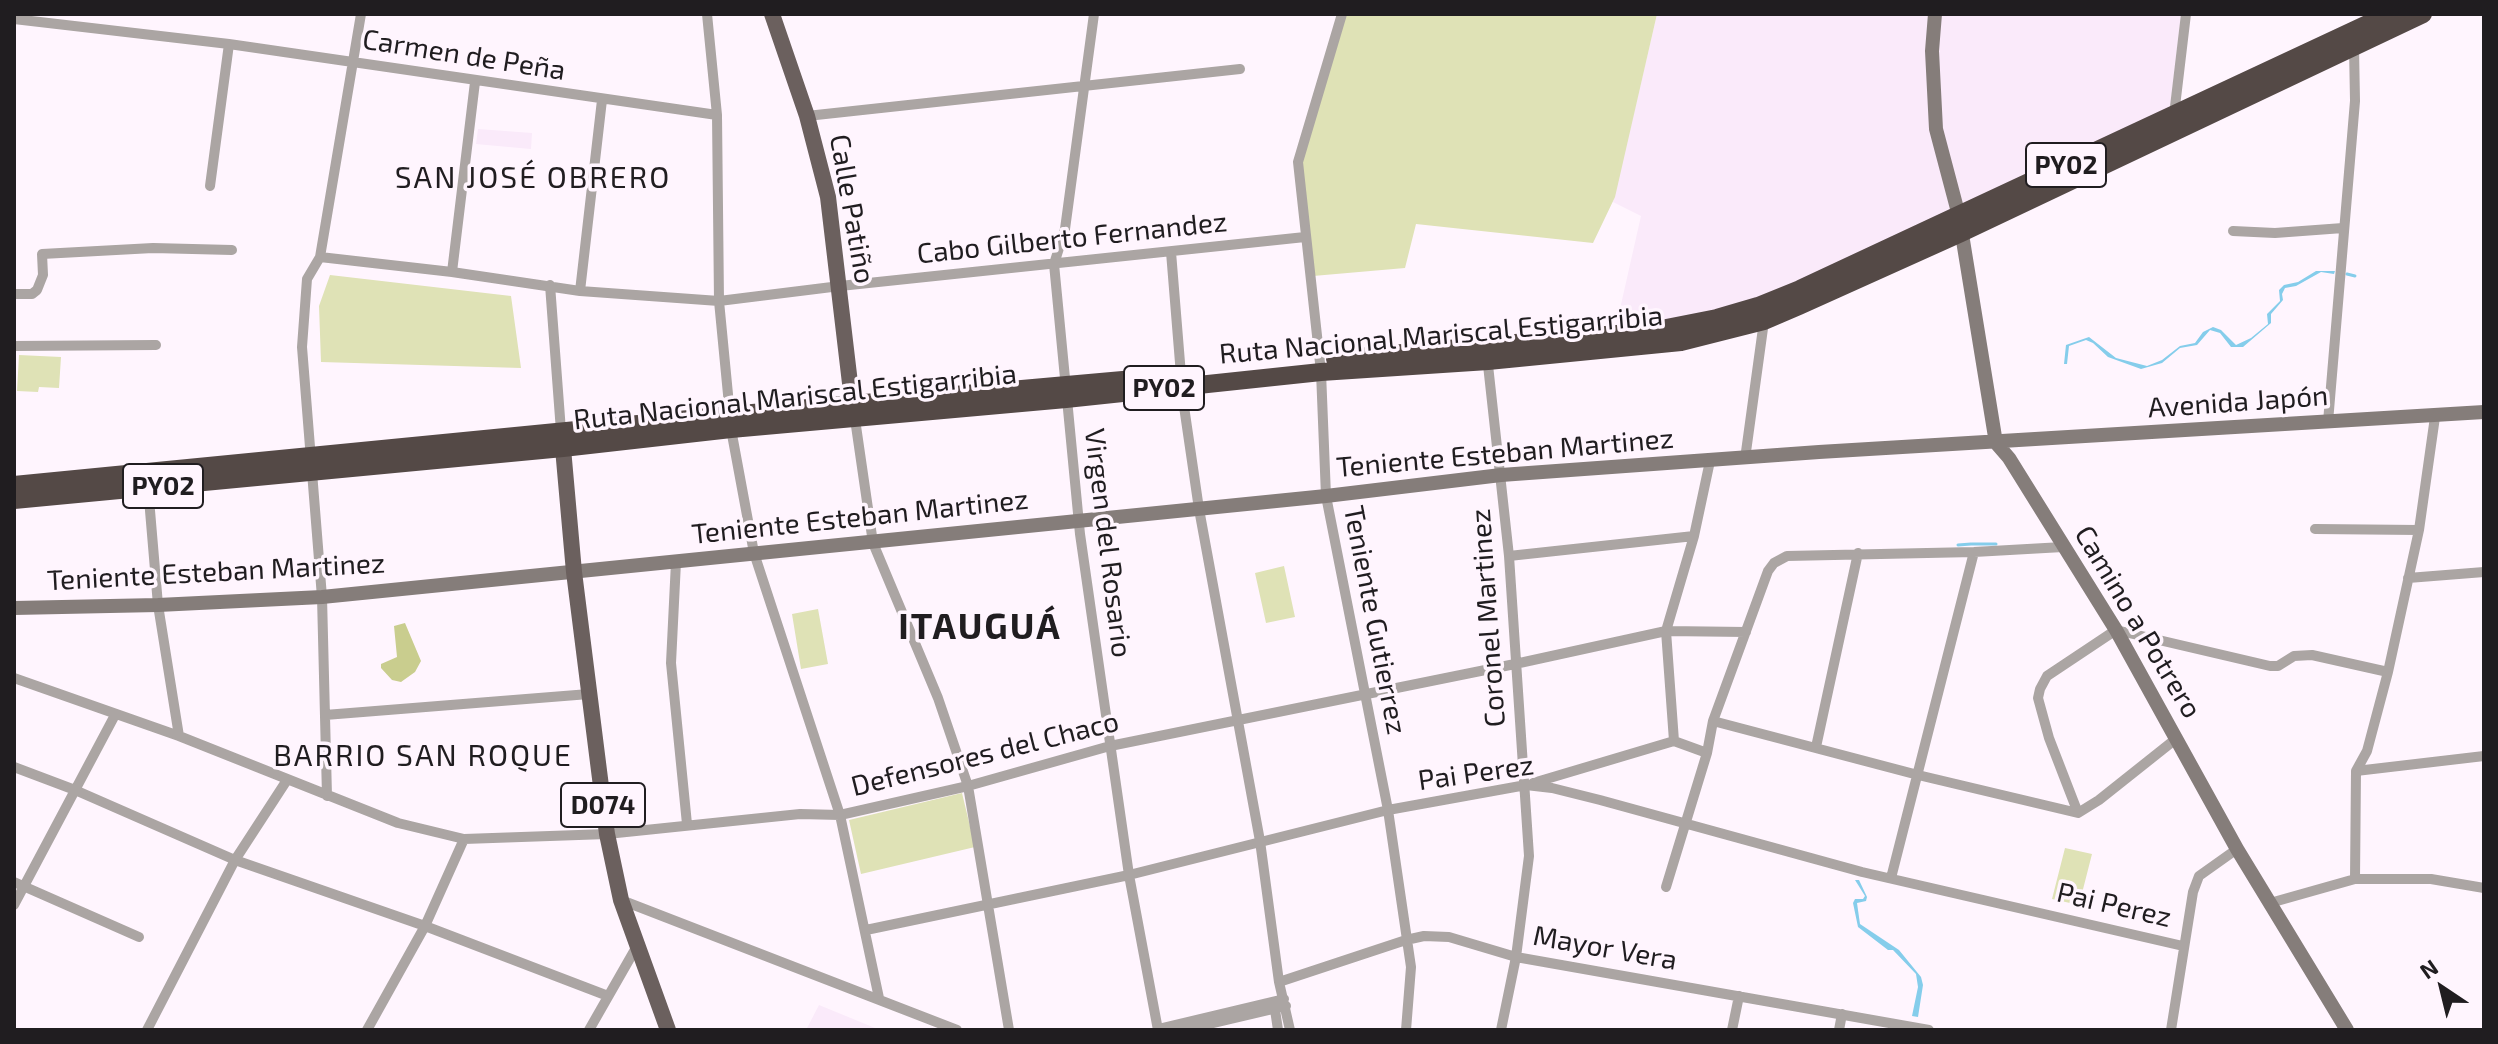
<!DOCTYPE html>
<html>
<head>
<meta charset="utf-8">
<style>
	body { margin:0 }
	#map { position:relative; width:2498px; height:1044px; overflow:hidden; background:#fff5fe; font-family:"Exo 2",sans-serif }
	canvas { display:block }
	.frame { position:absolute; inset:0; border:16px solid #201d20; pointer-events:none }
	.north { position:absolute; left:2402px; top:948px; width:80px; height:80px; -webkit-text-stroke:6px #fff5fe; paint-order:stroke; rotate:325deg; font-size:22px; font-weight:700; line-height:32px; text-align:center; color:#201d20 }
	.north::after { content:''; display:block; margin:auto; width:28px; height:36px; background:#201d20; clip-path:polygon(50% 0,100% 100%,50% 72%,0 100%) }
</style>
</head>
<body>
<div id="map">
<canvas width="2498" height="1044"></canvas>
<div class="frame"></div>
<div class="north">N</div>
</div>
<script>
const c = document.querySelector('canvas').getContext('2d');
c.lineJoin = 'round';
function paint(path, color) {
  c.fillStyle = color;
  c.fill(path, 'evenodd');
}
function toPath(rows) {
  const path = new Path2D();
  for (const r of rows) {
    path.moveTo(r[0], r[1]);
    for (let i = 2; i < r.length; i += 2) path.lineTo(r[i], r[i + 1]);
  }
  return path;
}
function strokePath(path, color, width, dash) {
  c.strokeStyle = color;
  c.lineWidth = width;
  c.lineCap = dash ? 'butt' : 'round';
  c.setLineDash(dash || []);
  c.stroke(path);
}
function drawText(font, color, halo, rows, align = 'center') {
  c.font = font + ' "Exo 2",sans-serif';
  c.lineWidth = 7;
  c.setLineDash([]);
  c.textBaseline = 'middle';
  c.strokeStyle = halo;
  c.fillStyle = color;
  for (const [text, x, y, turn = 0] of rows) {
    c.save();
    c.translate(x, y);
    c.rotate((+turn || 0) * Math.PI / 180);
    c.textAlign = isNaN(turn) ? turn : align;
    if (halo) c.strokeText(text, 0, 0);
    c.fillText(text, 0, 0);
    c.restore();
  }
}
paint(toPath([
	[1657,14,2181,14,2170,109,1739,309,1615,331,1641,216,1613,202],
	[478,129,532,133,531,149,476,144],
	[819,1005,880,1030,806,1030]
]), '#faeafa');
paint(toPath([
	[1343,14,1657,14,1615,197,1593,243,1416,224,1405,268,1313,276,1301,158],
	[330,275,511,296,521,368,321,362,319,306],
	[19,355,61,357,59,388,39,387,38,392,17,391],
	[1284,566,1295,617,1266,623,1255,573],
	[818,609,828,664,801,669,792,614],
	[962,793,975,847,861,874,849,820],
	[2065,848,2092,854,2079,905,2052,899]
]), '#dfe2b6');
paint(toPath([
	[405,623,421,661,415,672,401,682,392,680,381,668,381,664,397,657,394,626]
]), '#c9cd8e');
paint(toPath([
	[2316,271,2335,271,2334,274,2321,272,2296,286,2285,288,2282,294,2283,300,2271,314,2271,323,2243,347,2231,347,2220,333,2210,330,2197,345,2180,348,2162,363,2141,369,2108,357,2093,343,2086,340,2069,346,2067,364,2064,364,2066,345,2089,337,2116,358,2147,366,2162,360,2180,346,2195,343,2203,332,2213,327,2221,330,2236,345,2251,338,2268,324,2267,314,2280,301,2279,290,2284,285,2298,282],
	[1855,880,1859,880,1867,897,1866,901,1857,903,1860,924,1899,950,1921,977,1923,985,1918,1017,1912,1016,1918,987,1916,974,1893,950,1888,950,1858,927,1853,903,1855,899,1863,899,1865,896]
]), '#85cdeb');
strokePath(toPath([
	[2347,274,2355,276],
	[1972,544,1996,544],
	[1958,545,1971,544]
]), '#85cdeb', 3);
strokePath(toPath([
	[707,14,717,115,719,301,730,415],
	[1094,14,1065,229,1054,264,1080,534,1129,875,1158,1030],
	[1342,14,1298,162,1321,372,1326,496,1388,810,1411,967,1406,1030],
	[14,19,229,44,717,115],
	[2174,115,2186,14],
	[807,116,1240,69],
	[210,186,229,44],
	[2233,231,2275,233,2343,228],
	[1171,252,1181,375],
	[320,257,452,272,580,291,719,301,840,286,1305,237],
	[452,272,475,82],
	[550,285,561,431],
	[580,291,602,100],
	[14,294,32,294,37,290,43,275,42,254,153,248,232,250],
	[14,346,156,345],
	[1487,356,1509,556,1529,856,1516,957,1501,1030],
	[1181,386,1199,509,1260,841,1279,982,1290,1030],
	[855,419,873,543,938,698,968,786,1009,1030],
	[2328,422,2355,101,2354,47],
	[731,429,754,553,840,815,879,998],
	[1745,459,1764,321],
	[148,487,158,605,179,736],
	[2315,529,2419,530],
	[1509,556,1694,536],
	[676,562,671,663,687,824],
	[2408,578,2484,572],
	[14,678,179,736,398,823,464,839,607,834,800,814,840,815,968,786,1110,746,1515,664,1666,631,1746,632],
	[325,715,589,694],
	[1713,721,1918,775,2078,813,2099,800,2177,738],
	[1674,741,1666,631,1694,536,1710,461],
	[1816,747,1858,553],
	[14,767,75,790,235,860,425,926,608,996],
	[2356,771,2484,756],
	[1533,783,1674,741,1707,753],
	[327,796,322,597,302,347,307,279,320,257,361,14],
	[2078,813,2049,738,2038,698,2040,689,2047,676,2116,630,2270,666,2278,666,2294,656,2312,655,2388,672],
	[1891,878,1974,552],
	[2355,879,2356,771,2367,751,2388,672,2419,530,2435,417],
	[14,882,139,937],
	[1666,887,1707,753,1713,721,1768,571,1774,563,1787,556,1974,552,2063,547],
	[621,900,957,1030],
	[2270,903,2355,879,2431,879,2484,888],
	[14,905,115,715],
	[866,930,1129,875,1388,810,1526,785,1552,788,1600,800,1862,872,2183,946],
	[1279,982,1406,940,1424,936,1449,937,1516,957,1929,1030],
	[1274,1003,1278,1030],
	[1158,1029,1284,999],
	[147,1030,235,860,287,780],
	[367,1030,425,926,464,839],
	[589,1030,637,946],
	[1184,1030,1286,1006],
	[1732,1030,1739,996],
	[1839,1030,1842,1014],
	[2171,1030,2193,892,2199,876,2237,849]
]), '#aba5a3', 10);
strokePath(toPath([
	[1935,14,1932,51,1936,129,1959,216,1996,443,2009,458,2116,630,2237,849,2347,1030],
	[14,608,158,605,322,597,1326,496,1501,475,1819,452,2484,412]
]), '#857d7a', 14);
strokePath(toPath([
	[772,14,807,116,828,197,854,417],
	[562,437,574,572,607,834,621,900,668,1030]
]), '#6b605e', 16);
strokePath(toPath([
	[1335,359,1651,331,1717,318,1758,306,1800,289,2389,14],
	[14,485,730,415,1134,379],
	[14,500,563,448,731,429,1066,399,1321,372,1488,361,1681,342,1764,321,1799,306,1961,233,2423,14]
]), '#544946', 18);
for (const [x, y, w] of [
	[2066,165,80],
	[1164,388,80],
	[163,486,80],
	[603,805,84]
]) {
  const box = new Path2D();
  box.roundRect(x - w / 2, y - 22, w, 44, 6);
  c.fillStyle = '#fff5fe';
  c.fill(box);
  strokePath(box, '#201d20', 2);
}
drawText('bold 26px', '#201d20', null, [
	["PY02",2066,165],
	["PY02",1164,388],
	["PY02",163,486],
	["D074",603,805]
]);
drawText('28px', '#201d20', '#fff5fe', [
	["Carmen de Peña",464,55,9],
	["Calle Patiño",852,209,80],
	["Cabo Gilberto Fernandez",1072,238,-6],
	["Ruta Nacional Mariscal Estigarribia",1441,335,-5],
	["Ruta Nacional Mariscal Estigarribia",795,397,-6],
	["Avenida Japón",2238,402,-4],
	["Teniente Esteban Martinez",1505,453,-5],
	["Teniente Esteban Martinez",860,517,-6],
	["Virgen del Rosario",1108,543,83],
	["Teniente Esteban Martinez",216,572,-3],
	["Coronel Martinez",1488,618,-94],
	["Teniente Gutierrez",1375,620,79],
	["Camino a Potrero",2138,622,59],
	["Defensores del Chaco",985,754,-14],
	["Pai Perez",1476,773,-8],
	["Pai Perez",2114,905,13],
	["Mayor Vera",1605,948,10]
]);
c.letterSpacing = '2px';
drawText('30px', '#201d20', '#fff5fe', [
	["SAN JOSÉ OBRERO",533,178],
	["BARRIO SAN ROQUE",423,756]
]);
c.letterSpacing = '0px';
c.letterSpacing = '2px';
drawText('bold 36px', '#201d20', '#fff5fe', [
	["ITAUGUÁ",980,627]
]);
c.letterSpacing = '0px';
</script>
</body>
</html>
